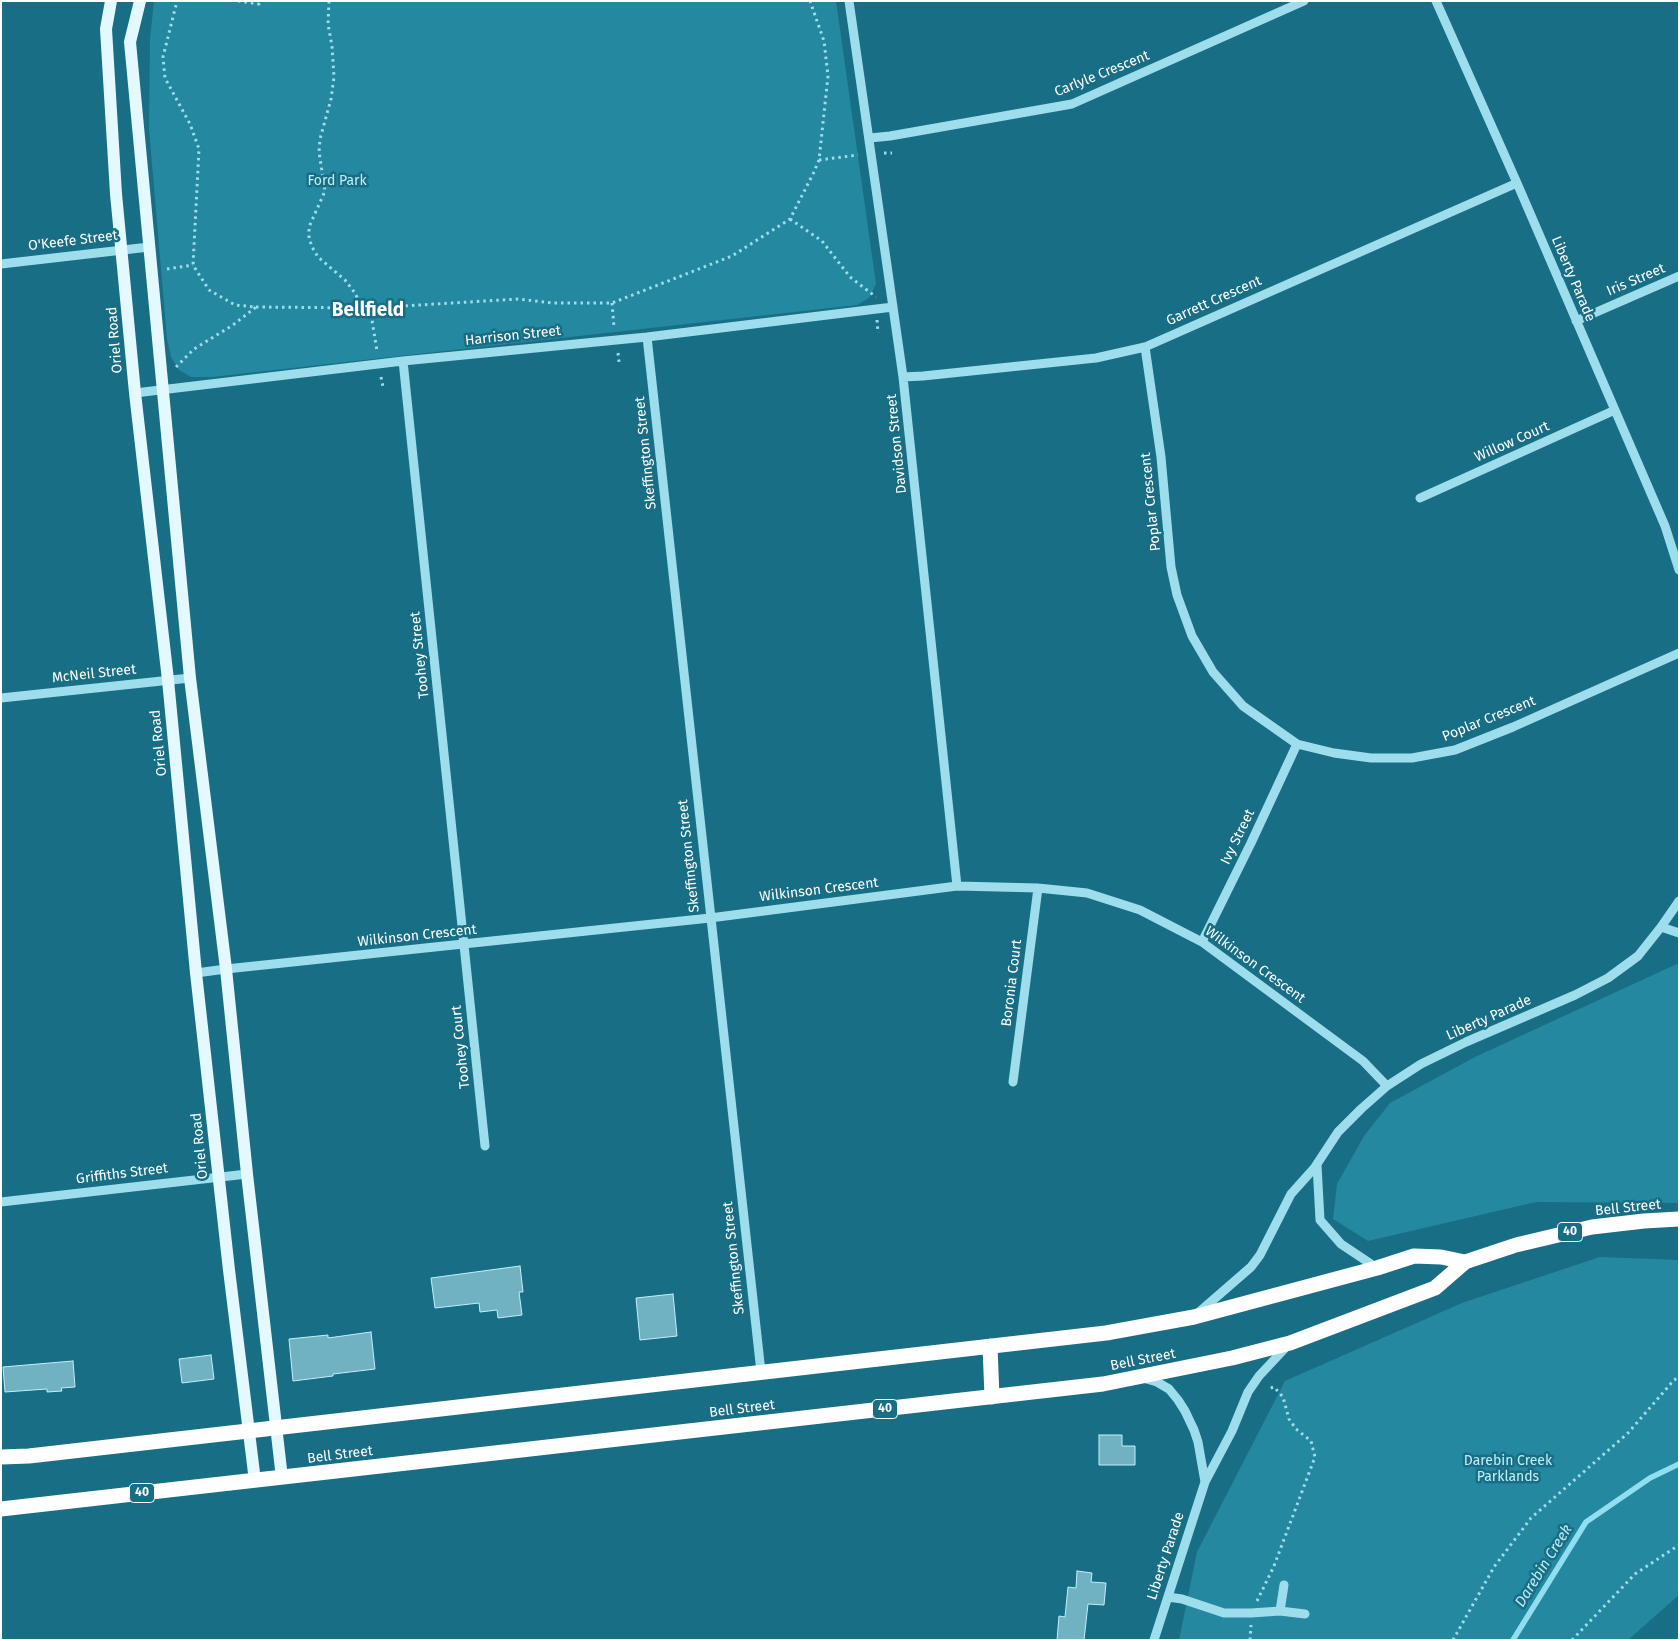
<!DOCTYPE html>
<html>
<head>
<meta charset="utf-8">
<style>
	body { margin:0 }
	#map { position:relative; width:1680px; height:1641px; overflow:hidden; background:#186e85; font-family:"Fira Sans",sans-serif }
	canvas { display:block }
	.frame { position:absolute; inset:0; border:2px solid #fff; pointer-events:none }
</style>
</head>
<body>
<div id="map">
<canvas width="1680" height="1641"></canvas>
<div class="frame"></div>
</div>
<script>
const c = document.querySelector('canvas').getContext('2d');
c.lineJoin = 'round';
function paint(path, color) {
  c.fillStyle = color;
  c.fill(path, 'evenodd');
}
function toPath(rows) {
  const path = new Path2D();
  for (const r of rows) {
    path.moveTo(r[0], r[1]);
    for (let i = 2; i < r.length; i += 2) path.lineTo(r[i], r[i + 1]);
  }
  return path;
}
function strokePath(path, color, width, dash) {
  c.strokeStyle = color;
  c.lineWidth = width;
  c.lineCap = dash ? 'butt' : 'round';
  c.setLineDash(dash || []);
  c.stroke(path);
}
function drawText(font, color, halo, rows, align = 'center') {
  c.font = font + ' "Fira Sans",sans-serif';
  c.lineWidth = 5;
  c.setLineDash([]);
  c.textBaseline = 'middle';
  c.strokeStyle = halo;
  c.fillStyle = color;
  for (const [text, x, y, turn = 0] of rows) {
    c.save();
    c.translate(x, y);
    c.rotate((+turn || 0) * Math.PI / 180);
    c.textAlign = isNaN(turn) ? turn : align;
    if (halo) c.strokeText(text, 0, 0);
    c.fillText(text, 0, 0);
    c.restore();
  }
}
paint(toPath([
	[154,1,836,1,876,284,869,298,857,305,212,377,191,377,179,370,171,357,167,339,149,129,150,39],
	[1679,963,1679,1203,1536,1202,1368,1241,1333,1219,1337,1184,1364,1136,1390,1103,1475,1057],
	[1600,1257,1679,1260,1679,1595,1628,1640,1179,1640,1197,1552,1285,1381,1462,1303]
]), '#2488a0');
strokePath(toPath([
	[1513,1640,1586,1522,1650,1478,1679,1464]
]), '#90deef', 5.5);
const building = toPath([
	[520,1266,523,1292,519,1292,522,1315,498,1318,497,1310,480,1312,479,1303,435,1308,431,1278,520,1266],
	[673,1294,677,1336,640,1340,636,1298,673,1294],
	[371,1332,375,1369,333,1374,333,1376,293,1381,289,1339,328,1335,328,1338,371,1332],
	[211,1355,214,1379,182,1383,179,1359,211,1355],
	[73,1361,75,1387,61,1388,62,1391,47,1392,47,1389,5,1392,3,1367,73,1361],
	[1099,1435,1122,1435,1122,1446,1135,1446,1135,1465,1099,1465,1099,1435],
	[1077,1571,1092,1573,1091,1582,1106,1583,1104,1605,1088,1604,1084,1640,1057,1640,1059,1616,1065,1617,1068,1587,1076,1588,1077,1571]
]);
paint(building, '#70b2c2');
strokePath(building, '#c3eff9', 1);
strokePath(toPath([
	[238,1,259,4,260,1],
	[329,1,328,24,332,46,334,77,331,99,320,139,319,152,325,191,309,227,309,238,312,247,318,257,345,280,355,293,362,308],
	[884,153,892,153],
	[819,160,858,155],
	[790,219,822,241,850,277,876,297],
	[167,269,193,265],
	[612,303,614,327],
	[256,307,370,308,518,299,553,303,612,303,732,256,790,219,814,172,819,160,828,76,824,41,810,1],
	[370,308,377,351],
	[877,320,878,333],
	[618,353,619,362],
	[176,367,194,349,233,325,256,307,235,305,209,290,193,265,199,149,190,124,165,78,163,57,177,1],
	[381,377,383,387],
	[1257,1601,1274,1566,1315,1457,1311,1441,1296,1429,1289,1419,1283,1397,1274,1387,1267,1389],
	[1250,1640,1251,1625],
	[1453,1640,1494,1567,1531,1518,1628,1433,1674,1380,1679,1377],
	[1572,1640,1635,1574,1679,1545]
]), '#9eddec', 3, [2.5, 4]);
strokePath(toPath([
	[849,1,903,377,957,886],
	[1436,1,1517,183,1665,526,1679,570],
	[870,138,890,136,1072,104,1304,1],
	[1,264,149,247],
	[1576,321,1679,276],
	[647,337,761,1372],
	[1145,347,1161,457,1171,567,1177,595,1192,636,1213,672,1243,706,1297,744,1334,753,1371,758,1412,758,1455,750,1513,727,1679,653],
	[403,361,485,1146],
	[903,377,923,376,1096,358,1145,347,1517,183],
	[135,393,403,361,647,337,893,307],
	[1420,498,1615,410],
	[1,698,190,678],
	[1661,927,1679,933],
	[1202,942,1251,843,1297,744],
	[196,973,226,969,710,918,957,886,1038,888,1087,893,1140,910,1202,942,1363,1061,1387,1086],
	[1013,1082,1038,888],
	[1317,1165,1320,1220,1341,1244,1377,1268],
	[1315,1167,1338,1132,1361,1109,1387,1086,1421,1064,1466,1042,1575,995,1608,978,1638,956,1661,927,1679,901],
	[1,1202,247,1174],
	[1198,1313,1251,1267,1260,1255,1291,1194,1317,1165],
	[1143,1378,1157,1382,1169,1389,1178,1400,1185,1411,1194,1430,1198,1442,1205,1482],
	[1168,1597,1182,1599,1224,1613,1251,1613,1280,1611,1305,1614],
	[1280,1611,1284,1585],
	[1154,1640,1205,1482,1232,1431,1248,1392,1259,1376,1288,1345]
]), '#9eddec', 9);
strokePath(toPath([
	[111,1,106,29,116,194,135,393,168,680,196,973,229,1270,255,1481],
	[140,1,130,42,190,678,226,969,247,1174,282,1478]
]), '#e3f8ff', 12);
strokePath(toPath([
	[990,1346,992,1397],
	[1,1457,29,1456,1106,1333,1194,1317,1377,1268,1414,1256,1441,1257,1465,1262],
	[1,1509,1103,1384,1232,1358,1290,1343,1435,1288,1465,1262,1516,1245,1592,1227,1644,1221,1679,1219]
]), '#fff', 15);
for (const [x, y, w] of [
	[1570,1232,25],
	[885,1409,25],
	[142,1493,25]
]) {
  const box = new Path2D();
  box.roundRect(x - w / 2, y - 9.5, w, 19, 4);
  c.fillStyle = '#186e85';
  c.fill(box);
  strokePath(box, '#fff', 1);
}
drawText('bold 12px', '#fff', null, [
	["40",1570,1232],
	["40",885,1409],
	["40",142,1493]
]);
drawText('14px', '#fff', '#186e85', [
	["Carlyle Crescent",1102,74,-22],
	["O'Keefe Street",73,241,-7],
	["Liberty Parade",1573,279,67],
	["Iris Street",1636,280,-23],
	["Garrett Crescent",1214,301,-24],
	["Harrison Street",513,336,-6],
	["Oriel Road",115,340,-95],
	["Willow Court",1512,442,-24],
	["Davidson Street",897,444,-96],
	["Skeffington Street",646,453,-96],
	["Poplar Crescent",1151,502,-96],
	["Toohey Street",420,655,-96],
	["McNeil Street",94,674,-6],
	["Poplar Crescent",1489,719,-22],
	["Oriel Road",159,743,-96],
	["Ivy Street",1238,837,-64],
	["Skeffington Street",689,856,-96],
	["Wilkinson Crescent",819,890,-7],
	["Wilkinson Crescent",417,936,-6],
	["Wilkinson Crescent",1255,965,36],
	["Boronia Court",1012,983,-83],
	["Liberty Parade",1489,1018,-24],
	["Toohey Court",461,1047,-96],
	["Oriel Road",200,1146,-96],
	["Griffiths Street",122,1174,-7],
	["Bell Street",1628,1208,-6],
	["Skeffington Street",734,1258,-96],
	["Bell Street",1143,1360,-11],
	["Bell Street",742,1409,-7],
	["Bell Street",340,1455,-7],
	["Liberty Parade",1166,1556,-72]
]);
drawText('14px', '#c3eff9', '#186e85', [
	["Ford Park",337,181],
	["Darebin Creek",1508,1461],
	["Parklands",1508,1477]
]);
drawText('italic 15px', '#baebf6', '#186e85', [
	["Darebin Creek",1544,1566,-58]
]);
drawText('bold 19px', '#fff', '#186e85', [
	["Bellfield",368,311]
]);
</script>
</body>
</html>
